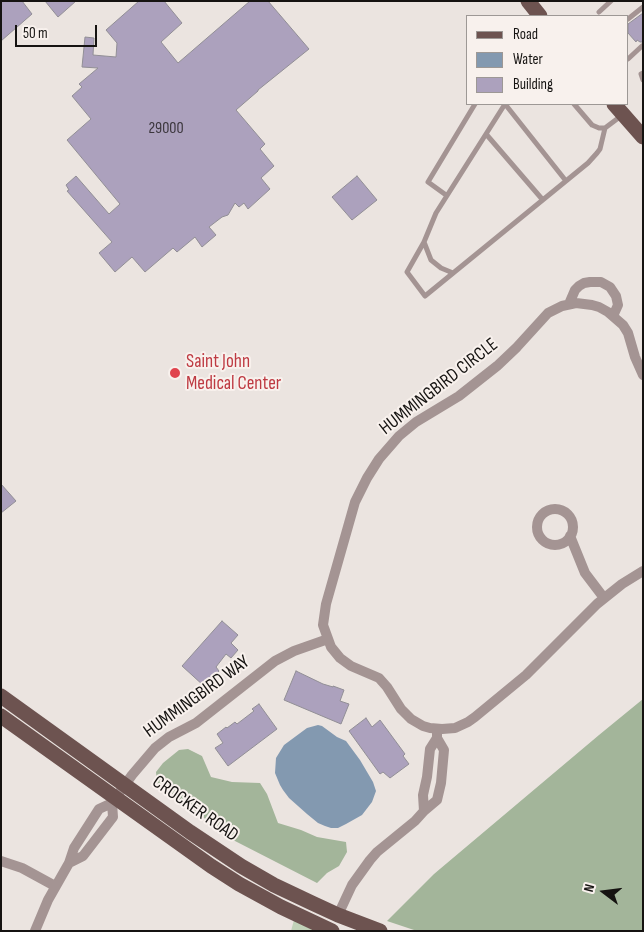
<!DOCTYPE html>
<html>
<head>
<meta charset="utf-8">
<style>
	body { margin:0 }
	#map { position:relative; width:644px; height:932px; overflow:hidden; background:#ebe4e0; font-family:"Sofia Sans Condensed",sans-serif }
	canvas { display:block }
	.frame { position:absolute; inset:0; border:2px solid #151311; pointer-events:none }
	.legend { position:absolute; left:466px; top:15px; width:162px; height:90px; box-sizing:border-box; background:#f8f1ed; border:1px solid #9d9895; margin:0; padding:6px 9px; list-style:none; font-size:15px; color:#151311 }
	.legend li { display:flex; align-items:center; gap:10px; height:25px }
	.legend b { width:25px; border:1px solid #9d9895 }
	.north { position:absolute; left:579px; top:867px; width:50px; height:50px; -webkit-text-stroke:4px #f8f1ed; paint-order:stroke; rotate:285deg; font-size:14px; font-weight:700; line-height:20px; text-align:center; color:#151311 }
	.north::after { content:''; display:block; margin:auto; width:18px; height:22px; background:#151311; clip-path:polygon(50% 0,100% 100%,50% 72%,0 100%) }
	.scale { position:absolute; left:15px; top:25px; width:82px; height:22px; box-sizing:border-box; border:2px solid #151311; border-top:0; padding-left:6px; font-size:15px; line-height:18px; white-space:nowrap; color:#151311; -webkit-text-stroke:4px #f8f1ed; paint-order:stroke }
</style>
</head>
<body>
<div id="map">
<canvas width="644" height="932"></canvas>
<div class="frame"></div>
<ul class="legend">
<li><b style="height:6px;background:#6d5350"></b>Road</li>
<li><b style="height:14px;background:#8399b0"></b>Water</li>
<li><b style="height:14px;background:#aca1bd"></b>Building</li>
</ul>
<div class="north">N</div>
<div class="scale">50 m</div>
</div>
<script>
const c = document.querySelector('canvas').getContext('2d');
c.lineJoin = 'round';
function paint(path, color) {
  c.fillStyle = color;
  c.fill(path, 'evenodd');
}
function toPath(rows) {
  const path = new Path2D();
  for (const r of rows) {
    if (r.length === 3) {
      path.moveTo(r[0] + r[2], r[1]);
      path.arc(r[0], r[1], r[2], 0, 2 * Math.PI);
      continue;
    }
    path.moveTo(r[0], r[1]);
    for (let i = 2; i < r.length; i += 2) path.lineTo(r[i], r[i + 1]);
  }
  return path;
}
function strokePath(path, color, width, dash) {
  c.strokeStyle = color;
  c.lineWidth = width;
  c.lineCap = dash ? 'butt' : 'round';
  c.setLineDash(dash || []);
  c.stroke(path);
}
function drawText(font, color, halo, rows, align = 'center') {
  c.font = font + ' "Sofia Sans Condensed",sans-serif';
  c.lineWidth = 4;
  c.setLineDash([]);
  c.textBaseline = 'middle';
  c.strokeStyle = halo;
  c.fillStyle = color;
  for (const [text, x, y, turn = 0] of rows) {
    c.save();
    c.translate(x, y);
    c.rotate((+turn || 0) * Math.PI / 180);
    c.textAlign = isNaN(turn) ? turn : align;
    if (halo) c.strokeText(text, 0, 0);
    c.fillText(text, 0, 0);
    c.restore();
  }
}
paint(toPath([
	[294,920,315,931,291,931]
]), '#c1d2b8');
paint(toPath([
	[643,699,643,931,417,931,387,921,434,874,599,735],
	[188,749,202,756,211,777,232,782,260,783,267,794,278,823,301,830,317,837,346,842,347,852,339,866,327,873,317,883,235,841,157,783,156,772,163,763,179,750]
]), '#a3b59a');
paint(toPath([
	[318,725,322,726,337,737,346,741,360,760,373,782,376,791,372,802,362,815,346,824,338,828,331,828,325,826,318,823,307,814,289,798,283,790,280,785,275,773,276,758,284,745,307,728]
]), '#8399b0');
const building = toPath([
	[1,1,22,1,32,14,1,41,1,1],
	[45,1,76,1,58,17,45,1],
	[139,1,164,1,182,23,161,42,178,63,250,1,268,1,309,49,258,90,258,91,236,110,265,144,260,149,274,166,261,178,270,189,248,209,244,203,239,207,235,203,228,215,222,217,209,227,216,235,202,247,195,237,177,252,173,248,145,272,132,257,115,272,99,253,112,242,67,191,69,190,66,185,76,176,109,214,120,204,67,140,91,119,72,96,82,87,79,84,98,68,82,67,85,37,94,38,93,55,116,57,117,43,106,30,139,1],
	[643,13,643,42,640,42,637,40,636,42,628,33,628,24,643,13],
	[357,176,377,200,352,220,332,197,357,176],
	[1,484,16,501,1,513,1,484],
	[222,621,238,635,231,643,238,650,231,658,226,654,216,667,219,671,212,679,210,678,204,686,182,666,222,621],
	[296,671,323,684,333,687,333,686,344,690,340,701,349,704,341,724,284,700,296,671],
	[259,704,277,729,228,766,215,748,223,743,217,734,226,727,227,728,235,722,237,724,254,711,252,709,259,704],
	[366,718,372,727,380,720,405,754,403,756,409,764,390,778,383,772,380,774,349,731,366,718]
]);
paint(building, '#aca1bd');
strokePath(building, '#918e95', 1);
strokePath(toPath([
	[599,12,611,1],
	[628,19,643,7],
	[628,59,642,46],
	[643,73,641,74,643,80],
	[505,104,486,134,542,199],
	[505,104,566,181],
	[574,104,592,125,599,128,605,128,621,116],
	[486,134,436,213,424,242,407,272,425,296,588,163,597,153,600,149,605,128],
	[446,195,428,182,475,104],
	[424,242,431,260,441,268,453,273]
]), '#a49493', 5);
strokePath(toPath([
	[569,304,575,290,579,286,584,283,590,282,601,282,610,287,616,296,618,305,613,316],
	[643,375,635,357,628,333,623,325,608,312,599,307,592,305,576,303,562,306,548,313,517,347,497,366,459,396,416,422,399,436,379,459,367,478,355,502,326,604,323,625,331,647,340,658,351,666,379,678,387,687,401,709,411,719,423,726,430,728,442,729,455,728,468,722,475,717,526,675,597,604,622,584,643,571],
	[555,527,18],
	[570,536,585,573,604,598],
	[424,811,423,795,427,777,430,749,437,738],
	[1,861,22,868,55,886],
	[69,863,83,856,113,817,112,803],
	[338,915,352,885,370,860,377,852,415,821,424,811,437,800,441,783,444,750,437,738,437,729],
	[35,931,48,900,69,863,74,848,99,809,112,803,132,775,155,748,169,737,196,723,275,661,294,651,328,639]
]), '#a49493', 10);
strokePath(toPath([
	[528,1,540,16],
	[614,104,643,137],
	[1,696,190,832,241,866,274,885,312,903,338,915,380,931],
	[1,716,211,866,239,884,281,907,332,931]
]), '#6d5350', 15);
for (const [x, y, r, color] of [
	[175,373,6,"#e0444e"]
]) {
  const dot = new Path2D();
  dot.arc(x, y, r, 0, 2 * Math.PI);
  c.fillStyle = color;
  c.fill(dot);
  strokePath(dot, '#f8f1ed', 2);
}
drawText('16px', '#3b363c', null, [
	["29000",166,129]
]);
drawText('19px', '#be3a42', '#f8f1ed', [
	["Saint John",186,362],
	["Medical Center",186,384]
], 'left');
drawText('19px', '#151311', '#f8f1ed', [
	["HUMMINGBIRD CIRCLE",439,387,-38],
	["HUMMINGBIRD WAY",197,697,-36],
	["CROCKER ROAD",195,809,35]
]);
</script>
</body>
</html>
